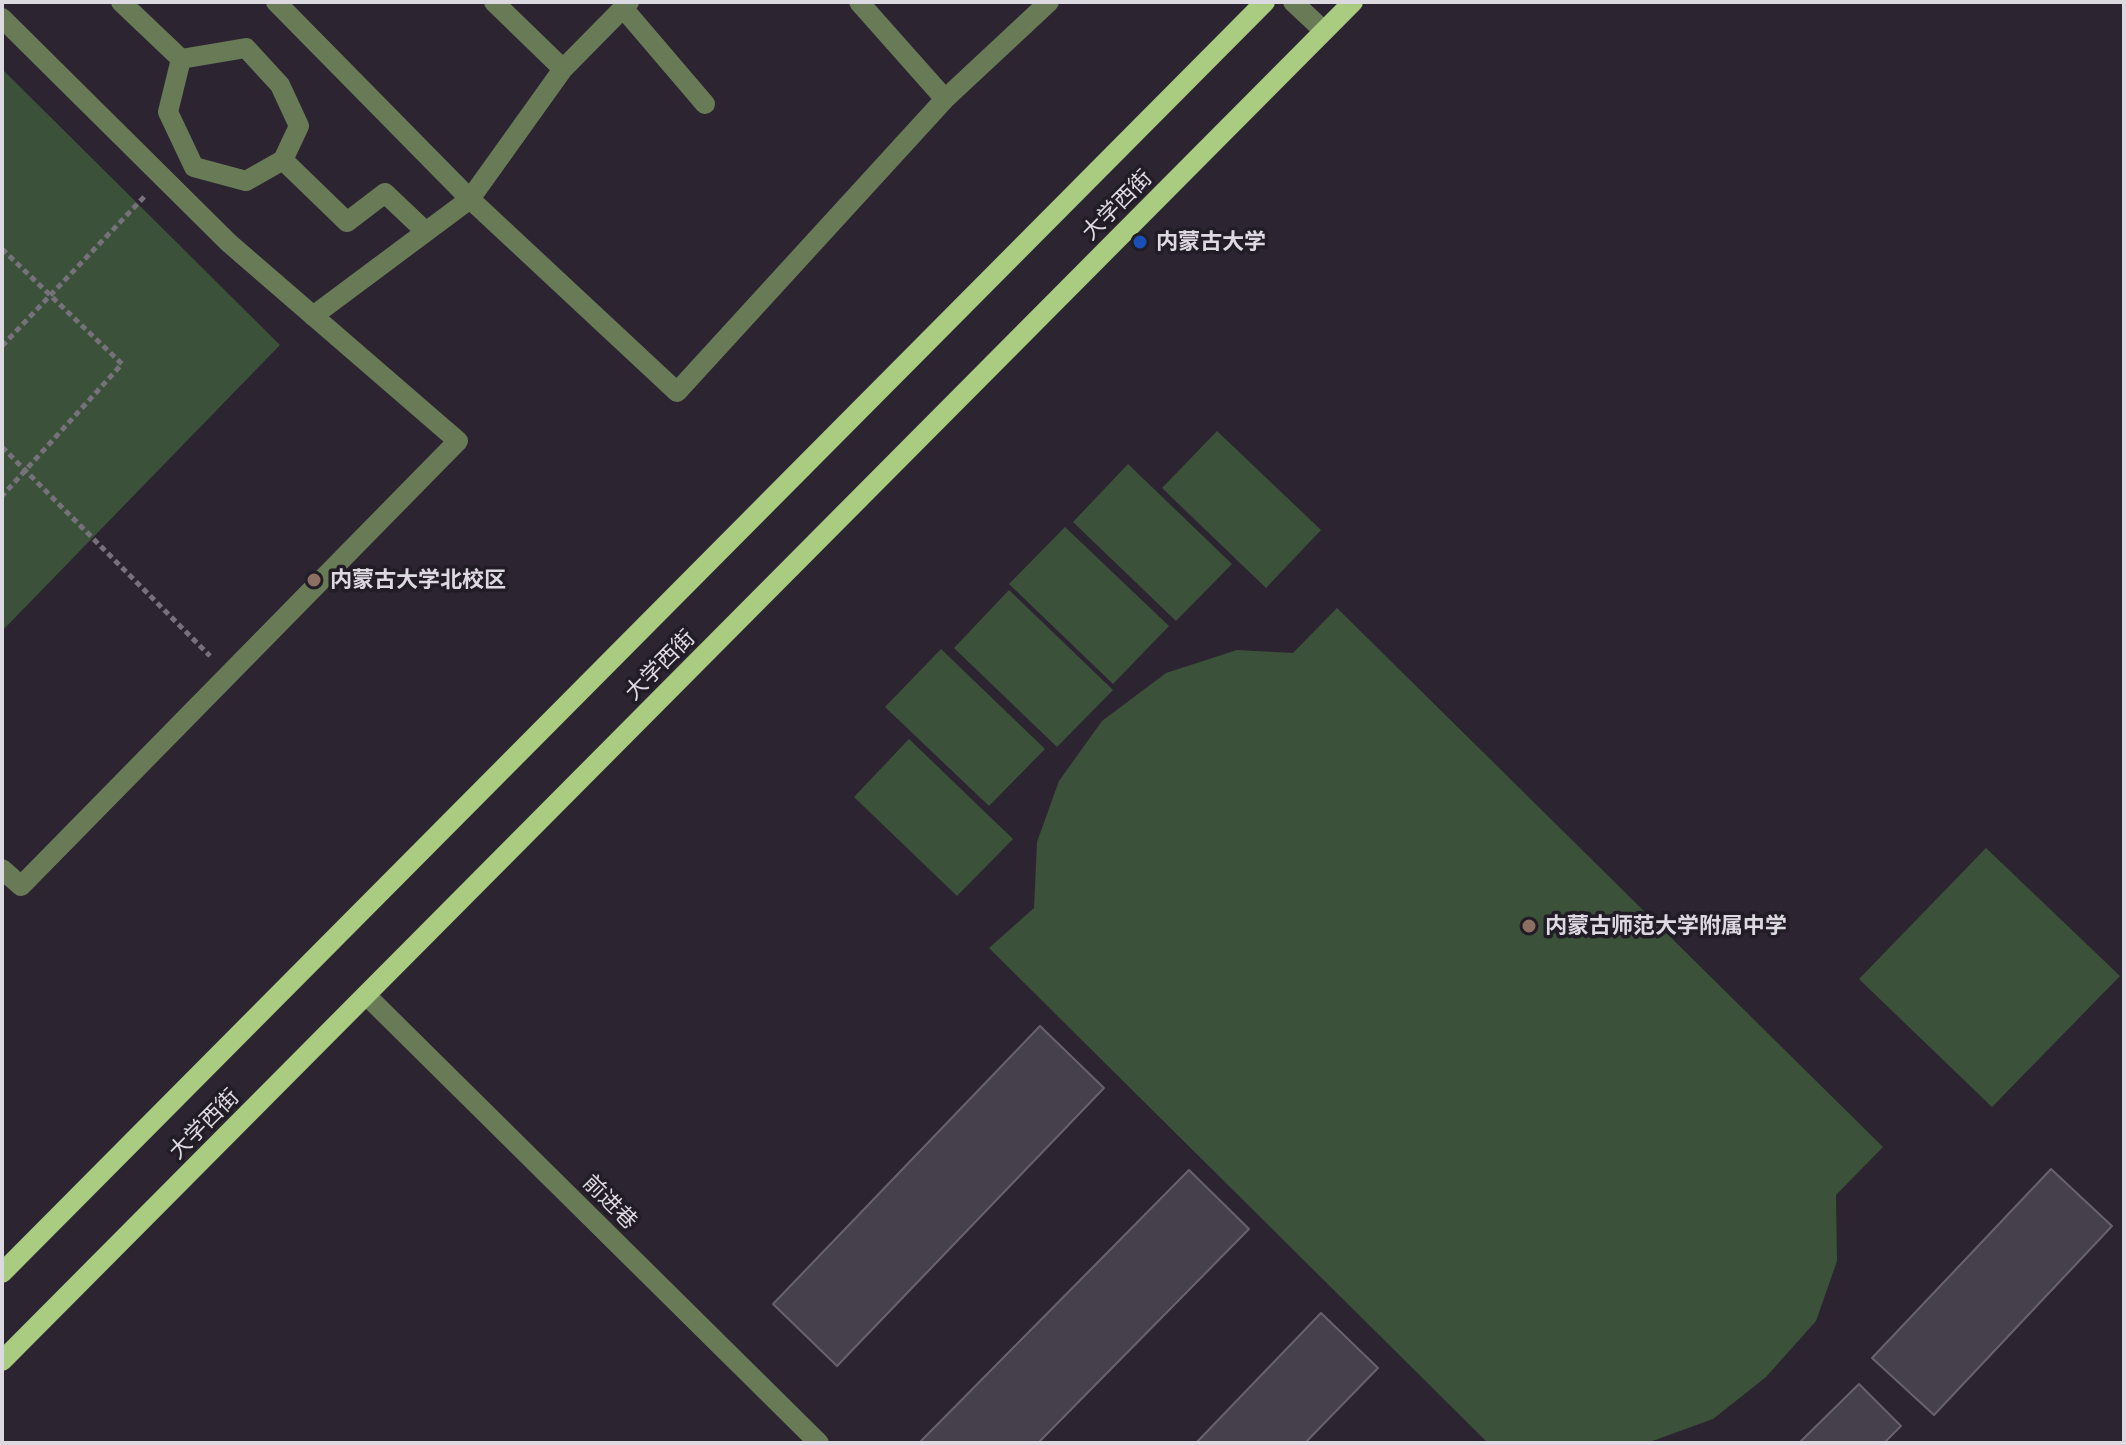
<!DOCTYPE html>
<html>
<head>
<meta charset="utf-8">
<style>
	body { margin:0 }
	#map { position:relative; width:2126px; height:1445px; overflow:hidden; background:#2c2531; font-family:Lato,sans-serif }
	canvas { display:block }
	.frame { position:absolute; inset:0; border:4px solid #ddd9e1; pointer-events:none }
</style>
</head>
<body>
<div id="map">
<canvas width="2126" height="1445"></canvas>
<div class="frame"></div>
</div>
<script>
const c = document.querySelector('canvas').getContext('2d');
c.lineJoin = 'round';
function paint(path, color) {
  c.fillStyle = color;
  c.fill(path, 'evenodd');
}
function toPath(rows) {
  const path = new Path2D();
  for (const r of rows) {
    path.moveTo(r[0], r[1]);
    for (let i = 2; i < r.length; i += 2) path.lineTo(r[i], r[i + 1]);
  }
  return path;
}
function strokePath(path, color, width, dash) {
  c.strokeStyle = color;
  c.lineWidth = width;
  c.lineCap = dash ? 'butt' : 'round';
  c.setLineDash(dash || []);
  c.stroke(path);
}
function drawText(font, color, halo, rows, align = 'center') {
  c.font = font + ' Lato,"Noto Sans SC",sans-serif';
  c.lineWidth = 7;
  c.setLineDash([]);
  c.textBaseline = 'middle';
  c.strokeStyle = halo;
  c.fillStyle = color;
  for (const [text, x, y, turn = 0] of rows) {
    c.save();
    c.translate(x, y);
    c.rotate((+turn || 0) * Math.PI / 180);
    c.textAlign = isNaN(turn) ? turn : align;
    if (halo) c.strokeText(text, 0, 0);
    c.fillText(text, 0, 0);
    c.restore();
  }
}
paint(toPath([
	[2,69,280,345,2,631],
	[1217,431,1321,530,1266,588,1162,488],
	[1128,464,1232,564,1176,621,1073,522],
	[1065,527,1169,626,1113,684,1009,584],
	[1009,590,1113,690,1057,747,954,648],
	[1337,608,1883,1147,1836,1195,1837,1261,1816,1321,1766,1377,1713,1419,1647,1443,1488,1443,989,948,1034,908,1037,842,1059,781,1102,721,1166,673,1237,650,1293,653],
	[941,649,1045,749,989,806,885,707],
	[909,739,1013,839,957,896,854,797],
	[1986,848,2120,976,1992,1107,1859,979]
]), '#3b5139');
const building = toPath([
	[1040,1026,1104,1088,837,1366,773,1304,1040,1026],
	[2051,1169,2112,1226,1934,1415,1872,1358,2051,1169],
	[1189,1170,1249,1229,1038,1443,919,1443,1189,1170],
	[1321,1313,1378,1368,1305,1443,1196,1443,1321,1313],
	[1859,1384,1901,1426,1884,1443,1799,1443,1859,1384]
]);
paint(building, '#463f4c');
strokePath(building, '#69616f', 2);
strokePath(toPath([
	[2,249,122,364,2,496],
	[2,346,145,196],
	[2,447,210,656]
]), '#76717b', 5, [6, 4]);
strokePath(toPath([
	[121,2,181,59,168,112,194,167,246,181,283,160,347,222,385,193,425,231],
	[276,2,470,199,677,392,945,99],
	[494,2,563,69],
	[859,2,945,99,1049,2],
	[1293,2,1324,31],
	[623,8,705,104],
	[2,18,229,243,458,441,21,886,2,869],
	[181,59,246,48,280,85,299,126,283,160],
	[313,316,470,199,563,69,629,2],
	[366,995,819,1443]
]), '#697a56', 20);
strokePath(toPath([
	[2,1273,1265,2],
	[2,1361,1353,2]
]), '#a9cc80', 20);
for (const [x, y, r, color] of [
	[1140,242,8,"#1a4fb4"],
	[314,580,8,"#8d6e63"],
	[1529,926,8,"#8d6e63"]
]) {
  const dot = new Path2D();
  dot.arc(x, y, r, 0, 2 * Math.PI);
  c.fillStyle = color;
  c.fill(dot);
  strokePath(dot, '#221c27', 3);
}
drawText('22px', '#ddd9e1', '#221c27', [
	["大学西街",1117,205,-45],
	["大学西街",660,665,-45],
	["大学西街",204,1124,-45],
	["前进巷",610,1202,45]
]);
drawText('bold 22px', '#ddd9e1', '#221c27', [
	["内蒙古大学",1156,242],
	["内蒙古大学北校区",330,580],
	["内蒙古师范大学附属中学",1545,926]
], 'left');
</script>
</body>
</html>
